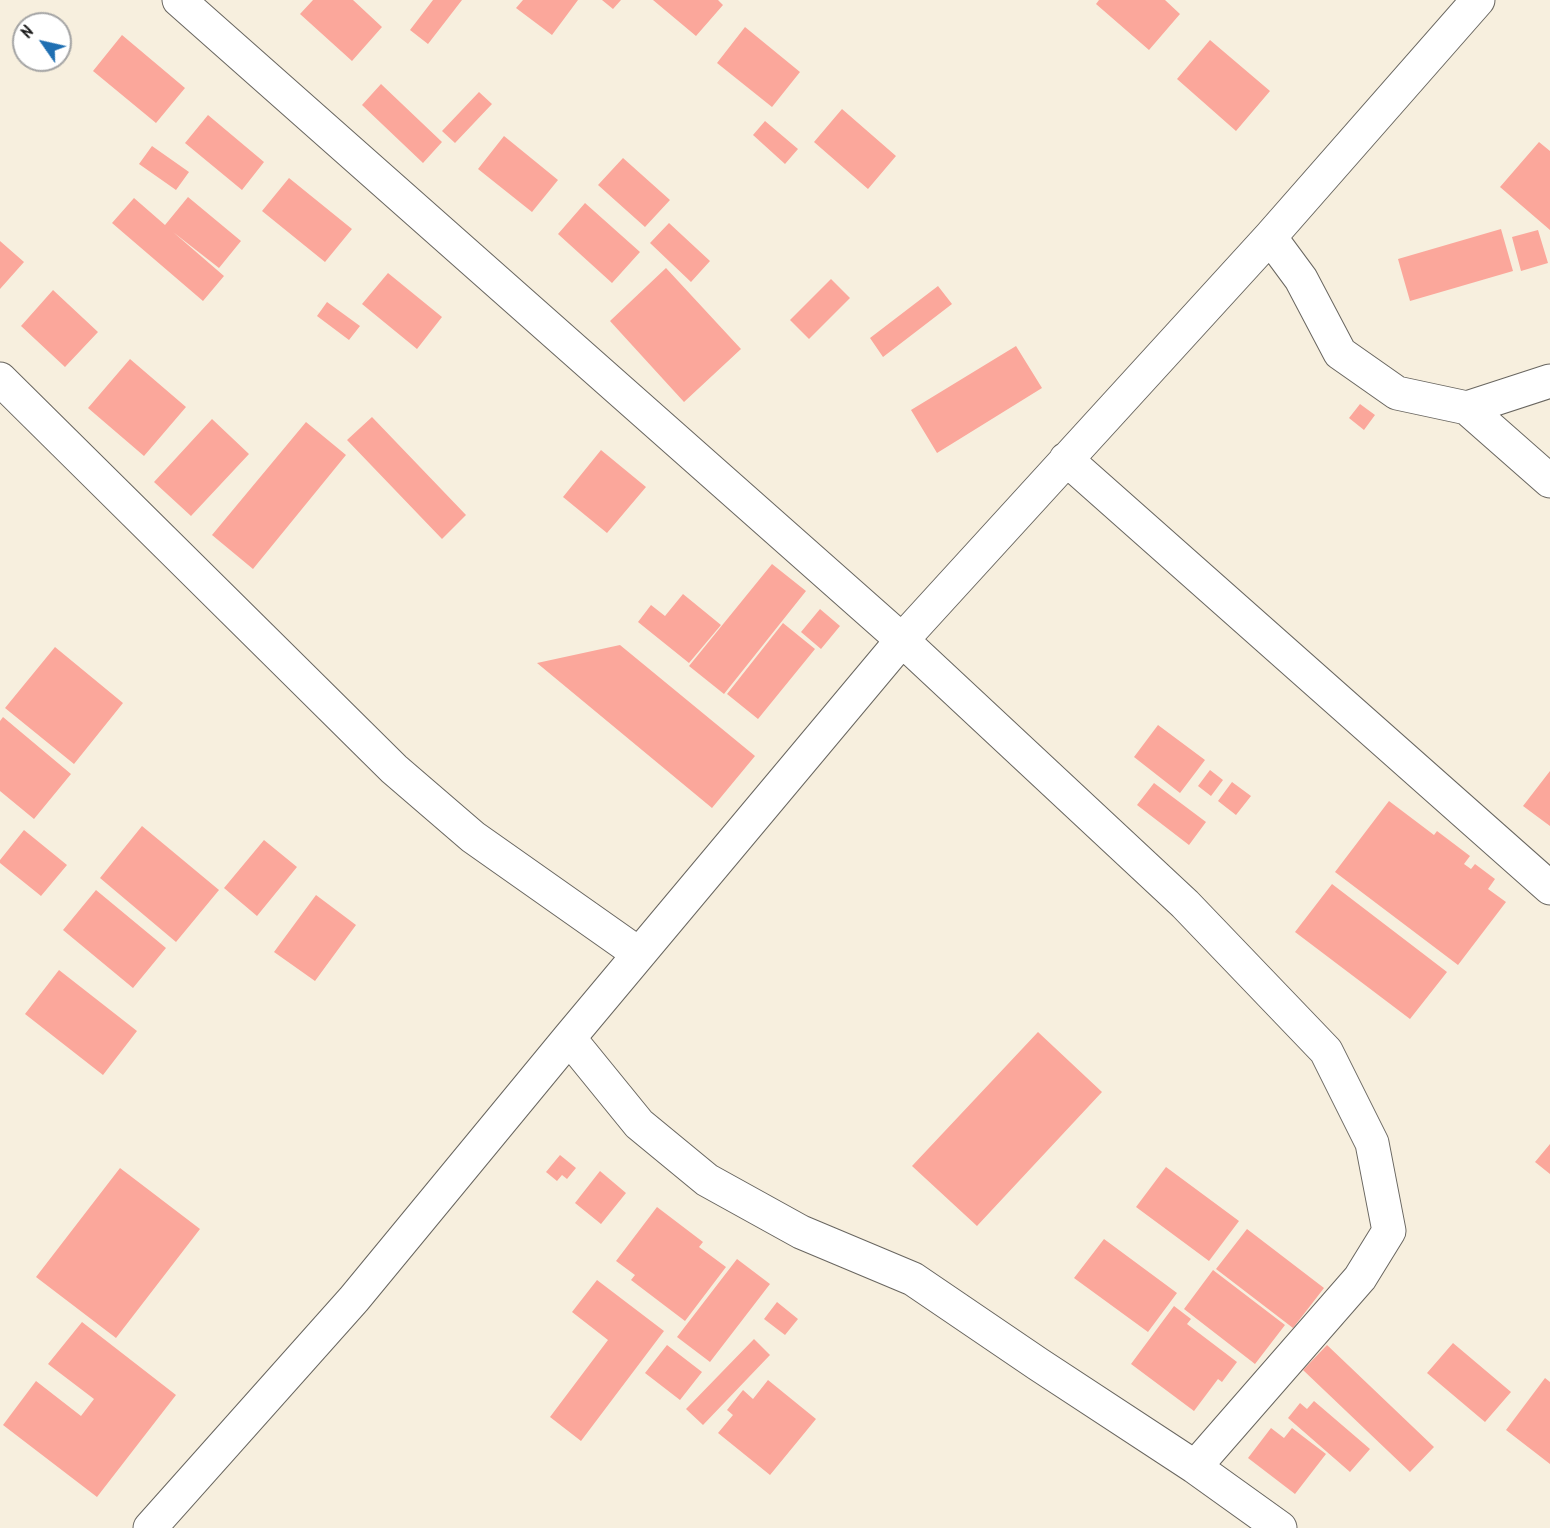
<!DOCTYPE html>
<html>
<head>
<meta charset="utf-8">
<style>
	body { margin:0 }
	#map { position:relative; width:1550px; height:1528px; overflow:hidden; background:#f7efde; font-family:Kalam,sans-serif }
	canvas { display:block }
	.north { position:absolute; left:12px; top:12px; width:60px; height:60px; box-sizing:border-box; background:#fff; border:2px solid #a4a4a4; border-radius:50%; rotate:304deg; font-size:16px; font-weight:700; line-height:24px; text-align:center; color:#1c1c1c }
	.north::after { content:''; display:block; margin:auto; width:21px; height:27px; background:#1f6fb2; clip-path:polygon(50% 0,100% 100%,50% 72%,0 100%) }
</style>
</head>
<body>
<div id="map">
<canvas width="1550" height="1528"></canvas>
<div class="north">N</div>
</div>
<script>
const c = document.querySelector('canvas').getContext('2d');
c.lineJoin = 'round';
function paint(path, color) {
  c.fillStyle = color;
  c.fill(path, 'evenodd');
}
function toPath(rows) {
  const path = new Path2D();
  for (const r of rows) {
    path.moveTo(r[0], r[1]);
    for (let i = 2; i < r.length; i += 2) path.lineTo(r[i], r[i + 1]);
  }
  return path;
}
function strokePath(path, color, width, dash) {
  c.strokeStyle = color;
  c.lineWidth = width;
  c.lineCap = dash ? 'butt' : 'round';
  c.setLineDash(dash || []);
  c.stroke(path);
}
paint(toPath([
	[313,0,353,0,382,27,352,61,300,14],
	[433,0,462,0,428,44,410,30],
	[523,0,578,0,552,35,516,8],
	[602,0,621,0,613,9],
	[653,0,718,0,723,5,696,36],
	[1099,0,1165,0,1180,14,1149,50,1096,4],
	[745,27,800,72,772,107,717,63],
	[122,35,185,88,156,123,93,71],
	[1210,40,1270,91,1236,131,1177,79],
	[381,84,442,142,423,163,362,105],
	[479,92,492,104,455,143,442,131],
	[842,109,896,156,868,189,814,142],
	[208,115,264,162,242,190,185,143],
	[765,121,798,149,785,164,753,135],
	[504,136,558,180,532,212,478,169],
	[1539,142,1550,151,1550,230,1500,187],
	[152,146,189,172,176,190,139,164],
	[623,158,670,200,645,227,598,185],
	[289,178,352,229,325,262,262,211],
	[188,197,241,241,219,268,173,232,224,276,203,301,112,223,134,198,165,225],
	[585,203,640,252,612,283,558,234],
	[669,223,710,261,691,282,650,243],
	[1501,229,1513,271,1410,301,1398,259],
	[1538,230,1548,263,1521,271,1512,237],
	[0,241,24,262,0,289],
	[666,268,741,349,684,402,610,321],
	[388,273,442,317,417,349,362,304],
	[831,279,850,298,809,339,790,320],
	[938,286,952,304,883,357,870,338],
	[53,290,98,332,65,367,21,326],
	[327,302,360,326,349,340,317,316],
	[1016,346,1042,388,937,453,911,410],
	[130,359,186,407,144,456,88,408],
	[1360,404,1375,415,1364,430,1349,418],
	[372,417,466,515,442,539,347,440],
	[212,419,249,454,191,516,154,482],
	[306,422,346,455,253,569,212,535],
	[601,450,646,487,607,533,563,497],
	[772,564,806,591,724,694,689,666],
	[683,594,721,625,689,663,638,622,651,605,665,616],
	[820,609,840,626,821,649,801,632],
	[783,623,815,649,758,719,727,694],
	[620,645,755,756,712,808,537,663],
	[55,647,123,703,74,764,5,708],
	[3,717,71,774,34,819,0,791,0,721],
	[1158,725,1205,760,1180,793,1134,757],
	[1210,770,1223,780,1211,796,1198,786],
	[1550,771,1550,826,1523,806],
	[1232,782,1251,796,1236,815,1218,801],
	[1154,783,1206,822,1189,845,1137,805],
	[1389,801,1434,835,1437,831,1470,856,1464,864,1471,869,1475,864,1495,879,1488,889,1506,902,1458,965,1335,872],
	[142,826,219,890,176,942,100,878],
	[24,830,67,865,41,896,0,863,0,860],
	[264,840,297,867,257,916,224,888],
	[1332,884,1447,972,1410,1019,1295,932],
	[96,890,166,948,133,988,63,930],
	[316,895,356,925,315,981,274,952],
	[59,970,137,1031,103,1075,25,1014],
	[1038,1032,1102,1092,977,1226,912,1166],
	[1550,1144,1550,1174,1535,1162],
	[560,1155,576,1168,567,1179,562,1175,557,1181,546,1172],
	[1166,1167,1239,1221,1209,1261,1136,1207],
	[120,1168,200,1229,116,1338,36,1277],
	[600,1171,626,1193,601,1224,575,1203],
	[657,1207,703,1242,699,1247,726,1267,685,1321,631,1280,635,1275,616,1261],
	[1247,1229,1324,1288,1293,1328,1216,1269],
	[1104,1239,1177,1293,1148,1332,1074,1278],
	[737,1259,770,1284,710,1362,677,1337],
	[1213,1270,1285,1325,1255,1364,1184,1309],
	[597,1280,664,1331,581,1441,550,1417,608,1340,572,1312],
	[777,1302,798,1319,785,1335,764,1319],
	[1174,1306,1191,1319,1187,1324,1237,1362,1222,1382,1218,1379,1194,1411,1131,1364],
	[82,1322,176,1395,97,1497,3,1425,36,1381,81,1416,94,1399,48,1364],
	[754,1339,770,1355,703,1425,686,1409],
	[1453,1343,1511,1392,1485,1422,1427,1373],
	[667,1345,702,1372,680,1400,645,1373],
	[1327,1345,1434,1447,1410,1472,1303,1370],
	[1545,1378,1550,1382,1550,1464,1506,1430],
	[768,1380,816,1419,770,1475,718,1433,733,1415,727,1410,743,1390,753,1399],
	[1314,1401,1370,1449,1350,1472,1288,1418,1300,1403,1307,1409],
	[1271,1428,1284,1438,1292,1428,1326,1454,1295,1494,1248,1458]
]), '#fba79b');
const minor = toPath([
	[179,0,902,640,1185,904,1326,1051,1372,1143,1389,1231,1360,1278,1195,1467],
	[1270,237,1301,279,1340,353,1397,393,1467,408,1550,481],
	[0,379,394,769,473,837,639,954],
	[1467,408,1550,381],
	[1066,459,1550,888],
	[569,1038,639,1124,707,1180,801,1232,913,1279,1038,1364,1195,1467,1280,1528],
	[150,1528,354,1299,569,1038,902,640,1270,237,1478,0]
]);
strokePath(minor, '#696660', 35);
strokePath(minor, '#fff', 33);
</script>
</body>
</html>
